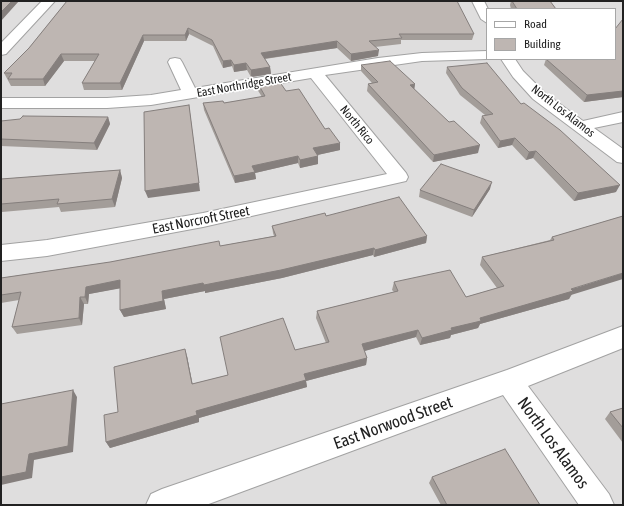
<!DOCTYPE html>
<html>
<head>
<meta charset="utf-8">
<style>
	body { margin:0 }
	#map { position:relative; width:624px; height:506px; overflow:hidden; background:#f0ede9; font-family:"Asap Condensed",sans-serif }
	canvas { display:block }
	.frame { position:absolute; inset:0; border:2px solid #212121; pointer-events:none }
	.legend { position:absolute; left:486px; top:8px; width:130px; height:52px; box-sizing:border-box; background:#fff; border:1px solid #a6a6a6; margin:0; padding:5px 7px; list-style:none; font-size:12px; color:#212121 }
	.legend li { display:flex; align-items:center; gap:8px; height:20px }
	.legend b { width:20px; border:1px solid #a6a6a6 }
</style>
</head>
<body>
<div id="map">
<canvas width="624" height="506"></canvas>
<div class="frame"></div>
<ul class="legend">
<li><b style="height:5px;background:#fff"></b>Road</li>
<li><b style="height:11px;background:#beb6b2"></b>Building</li>
</ul>
</div>
<script>
const c = document.querySelector('canvas').getContext('2d');
c.lineJoin = 'round';
function paint(path, color) {
  c.fillStyle = color;
  c.fill(path, 'evenodd');
}
function toPath(rows) {
  const path = new Path2D();
  for (const r of rows) {
    path.moveTo(r[0], r[1]);
    for (let i = 2; i < r.length; i += 2) path.lineTo(r[i], r[i + 1]);
  }
  return path;
}
function strokePath(path, color, width, dash) {
  c.strokeStyle = color;
  c.lineWidth = width;
  c.lineCap = dash ? 'butt' : 'round';
  c.setLineDash(dash || []);
  c.stroke(path);
}
function drawText(font, color, halo, rows, align = 'center') {
  c.font = font + ' "Asap Condensed",sans-serif';
  c.lineWidth = 3.5;
  c.setLineDash([]);
  c.textBaseline = 'middle';
  c.strokeStyle = halo;
  c.fillStyle = color;
  for (const [text, x, y, turn = 0] of rows) {
    c.save();
    c.translate(x, y);
    c.rotate((+turn || 0) * Math.PI / 180);
    c.textAlign = isNaN(turn) ? turn : align;
    if (halo) c.strokeText(text, 0, 0);
    c.fillText(text, 0, 0);
    c.restore();
  }
}
paint(toPath([
	[1,1,623,1,623,505,1,505],
	[487,9,615,9,615,59,487,59]
]), '#dfdede');
const minor = toPath([
	[42,1,55,1,6,54,1,55,1,43,42,1],
	[472,1,484,1,488,9,487,23,481,19,472,1],
	[487,51,487,59,422,61,325,75,406,173,408,177,406,181,203,227,47,256,1,261,1,245,47,240,203,213,387,174,311,78,151,105,107,108,1,108,1,98,107,98,151,95,181,90,168,62,170,59,175,58,180,59,182,62,195,88,378,58,422,53,487,51],
	[501,59,515,59,523,71,545,93,583,121,623,112,623,122,594,128,623,149,623,163,617,162,533,99,513,77,501,59],
	[623,326,623,348,528,386,609,494,614,505,579,505,503,395,206,505,146,505,151,494,162,489,507,370,623,326]
]);
strokePath(minor, '#a2a2a2', 2);
paint(minor, '#fff');
paint(toPath([
	[67,1,474,34,472,40,401,40,401,44,375,47,378,56,351,61,337,48,265,59,270,67,271,74,251,77,247,70,234,72,232,66,223,68,213,46,189,34,186,41,144,41,122,90,84,90,82,83,95,61,64,61,45,86,11,86,4,73,29,48],
	[511,1,550,1,556,9,511,9,510,5],
	[623,19,623,97,584,102,544,65,546,59,615,59],
	[361,65,415,84,414,89,478,153,433,162,367,91,368,84,372,83,361,71],
	[447,67,521,104,616,192,574,201,533,158,526,160,512,145,498,148,480,123,482,116,485,115,460,95,446,73],
	[257,82,286,91,340,150,317,155,318,164,300,168,298,163,255,173,256,179,235,183,204,110,203,103,224,103,262,97,257,89],
	[108,117,110,124,97,150,1,146,1,121],
	[120,170,122,178,115,207,61,212,59,207,2,212,1,215,1,179],
	[490,189,472,217,419,197,420,190],
	[326,216,427,236,426,243,374,257,373,255,282,278,205,293,205,291,164,299,166,309,124,317,120,310,120,288,89,294,88,304,84,304,82,325,17,334,12,327,19,300,1,303,1,278,220,246,274,236,273,233,272,226],
	[623,216,569,299,480,324,478,328,451,335,450,338,420,345,416,337,364,351,367,358,366,365,306,381,307,387,199,418,199,422,110,448,106,442,118,412,187,356,192,384,228,375,295,350,326,343,316,318,317,311,394,292,392,290,394,282,466,297,497,288,480,265,482,257,550,240,552,237],
	[623,408,623,443,605,419,610,412],
	[432,477,540,505,441,505,429,483]
]), '#a39d99');
paint(toPath([
	[12,1,19,1,1,21,1,12],
	[188,28,189,34,186,41,185,35],
	[143,35,144,41,122,90,120,83],
	[337,41,337,48,262,59,261,53],
	[379,50,378,56,351,61,351,54],
	[61,54,64,61,45,86,43,79],
	[231,60,232,66,223,68,223,61],
	[246,63,247,70,234,72,234,65],
	[270,67,271,74,251,77,251,70],
	[415,84,414,91,410,85],
	[623,90,623,97,584,102,587,95],
	[189,105,200,191,148,198,145,191],
	[108,117,110,124,97,150,94,143],
	[515,138,512,145,498,148,500,141],
	[340,143,340,150,313,156,313,148],
	[480,145,478,153,433,162,434,155],
	[536,151,533,158,526,160,529,152],
	[298,156,298,163,255,173,256,179,235,183,234,176,252,166],
	[318,156,318,164,300,168,300,160],
	[120,170,122,178,115,207,112,199],
	[492,182,490,189,472,217,474,210],
	[620,185,616,192,574,201,578,193],
	[427,236,426,243,374,257,375,250],
	[374,248,373,255,282,278,205,293,205,291,164,299,166,309,124,317,120,310,162,291],
	[623,273,623,279,571,295,569,299,480,324,478,328,451,335,450,338,420,345,422,338,480,318],
	[120,280,122,288,89,294,88,304,85,297,86,287],
	[80,297,84,304,82,325,79,318],
	[418,330,416,337,361,352,362,344],
	[185,349,187,356,194,391,192,384],
	[367,358,366,365,306,381,307,387,199,418,199,422,110,448,106,442,304,374],
	[73,390,77,397,73,452,34,460,32,478,1,485,1,477]
]), '#857f7d');
const building = toPath([
	[1,1,12,1,1,12,1,1],
	[67,1,457,1,474,34,399,34,402,38,369,41,379,50,351,54,337,41,261,53,270,67,251,70,246,63,234,65,231,60,223,61,212,40,188,28,185,35,143,35,120,83,82,83,99,54,61,54,43,79,8,79,12,73,4,73,29,48,67,1],
	[512,1,550,1,556,9,517,9,512,1],
	[623,19,623,91,587,95,546,59,615,59,615,29,623,19],
	[390,61,415,84,410,85,449,122,454,121,480,145,434,155,368,84,378,82,361,65,390,61],
	[487,63,521,104,524,103,560,130,620,185,578,193,536,151,529,152,515,138,500,141,482,116,493,114,462,88,447,67,487,63],
	[277,78,286,91,299,89,325,129,329,128,340,143,313,148,318,156,300,160,298,156,252,166,255,172,234,176,203,103,223,101,224,103,265,96,257,82,277,78],
	[189,105,199,183,145,191,144,112,189,105],
	[23,116,108,117,94,143,1,139,1,121,20,119,23,116],
	[441,164,492,182,474,210,420,190,441,164],
	[120,170,112,199,57,204,59,199,1,204,1,179,120,170],
	[399,197,427,236,375,250,374,248,281,270,204,285,203,283,162,291,163,301,120,310,120,280,86,287,85,297,80,297,79,318,12,327,21,292,1,295,1,278,110,262,219,241,220,246,276,236,272,226,325,213,326,216,399,197],
	[623,216,623,273,571,289,573,291,480,318,481,321,451,328,452,330,422,338,418,330,362,344,367,358,304,374,306,380,196,411,197,415,106,442,104,415,118,412,114,367,185,349,192,384,228,375,220,337,283,318,295,350,329,342,317,311,398,291,394,282,450,270,466,297,504,286,482,257,554,240,552,237,623,216],
	[73,390,68,446,29,454,26,472,1,477,1,404,73,390],
	[623,408,623,428,610,412,623,408],
	[505,449,540,505,447,505,432,477,505,449]
]);
paint(building, '#beb6b2');
strokePath(building, '#857f7d', 1);
drawText('12px', '#212121', '#fff', [
	["East Northridge Street",244,85,-10],
	["North Los Alamos",563,111,38],
	["North Rico",357,125,51]
]);
drawText('14px', '#212121', '#fff', [
	["East Norcroft Street",201,220,-11]
]);
drawText('17px', '#212121', '#fff', [
	["East Norwood Street",393,423,-20],
	["North Los Alamos",553,443,54]
]);
</script>
</body>
</html>
